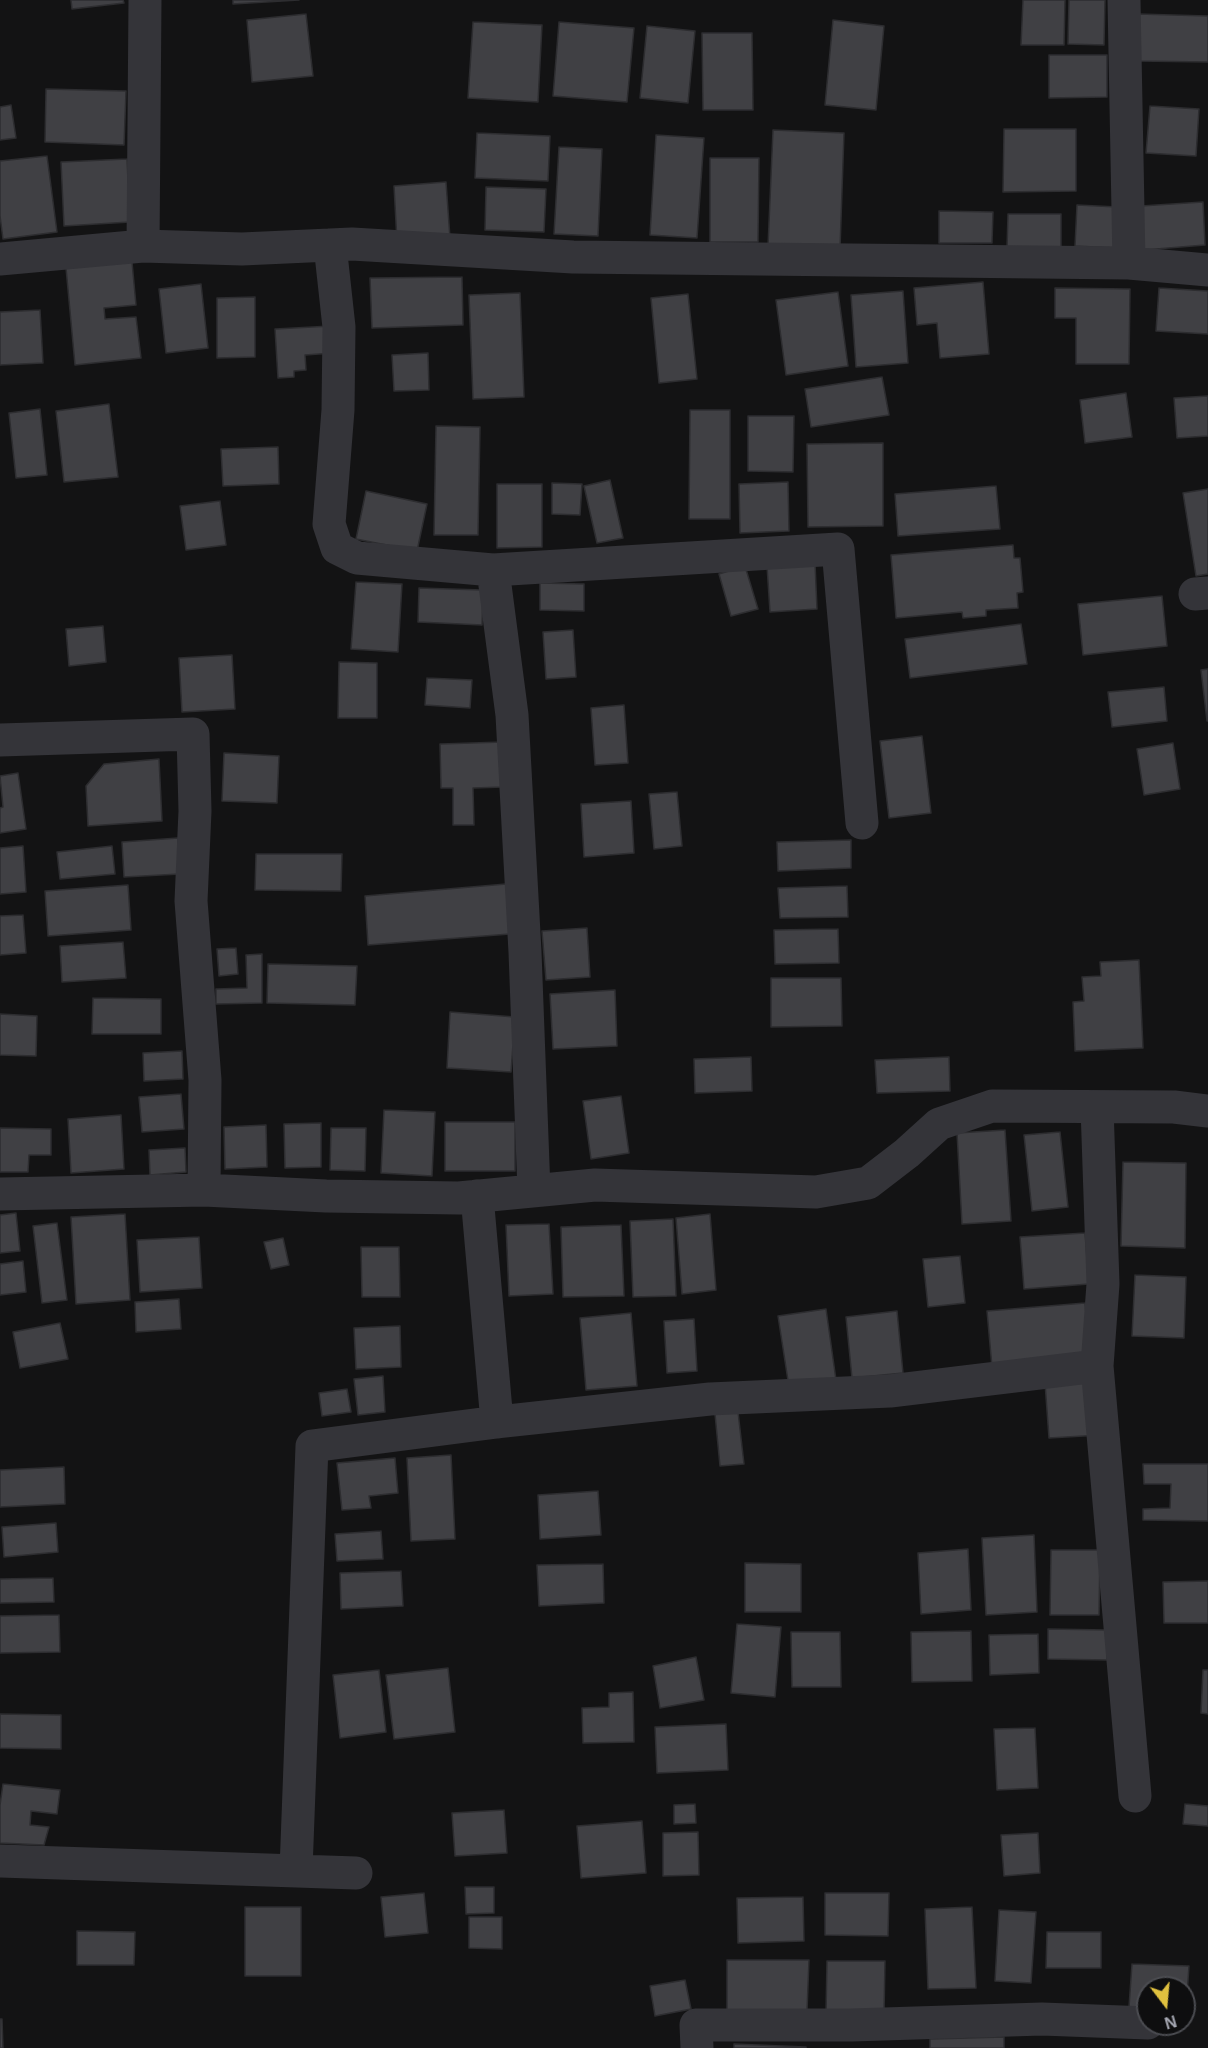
<!DOCTYPE html>
<html>
<head>
<meta charset="utf-8">
<style>
	body { margin:0 }
	#map { position:relative; width:1208px; height:2048px; overflow:hidden; background:#131314; font-family:Helvetica,sans-serif }
	canvas { display:block }
	.north { position:absolute; left:1136px; top:1976px; width:60px; height:60px; box-sizing:border-box; background:#0e0e0f; border:2px solid #4b4c51; border-radius:50%; rotate:164deg; font-size:16px; font-weight:700; line-height:24px; text-align:center; color:#a6a8b3 }
	.north::after { content:''; display:block; margin:auto; width:21px; height:27px; background:#e0c13f; clip-path:polygon(50% 0,100% 100%,50% 72%,0 100%) }
</style>
</head>
<body>
<div id="map">
<canvas width="1208" height="2048"></canvas>
<div class="north">N</div>
</div>
<script>
const c = document.querySelector('canvas').getContext('2d');
c.lineJoin = 'round';
function paint(path, color) {
  c.fillStyle = color;
  c.fill(path, 'evenodd');
}
function toPath(rows) {
  const path = new Path2D();
  for (const r of rows) {
    path.moveTo(r[0], r[1]);
    for (let i = 2; i < r.length; i += 2) path.lineTo(r[i], r[i + 1]);
  }
  return path;
}
function strokePath(path, color, width, dash) {
  c.strokeStyle = color;
  c.lineWidth = width;
  c.lineCap = dash ? 'butt' : 'round';
  c.setLineDash(dash || []);
  c.stroke(path);
}
const building = toPath([
	[71,0,123,0,124,3,72,9,71,0],
	[233,0,299,0,233,4,233,0],
	[1023,0,1065,0,1064,45,1021,45,1023,0],
	[1069,0,1105,0,1104,45,1068,44,1069,0],
	[306,14,313,76,252,82,247,20,306,14],
	[1138,14,1208,16,1208,62,1137,61,1138,14],
	[833,20,884,26,876,110,825,105,833,20],
	[473,22,542,25,538,102,468,98,473,22],
	[559,22,634,28,627,102,553,96,559,22],
	[647,26,695,31,688,103,640,98,647,26],
	[702,33,752,33,753,110,703,110,702,33],
	[1049,55,1107,55,1107,97,1049,98,1049,55],
	[46,89,126,91,124,145,45,142,46,89],
	[11,105,16,138,0,140,0,107,11,105],
	[1150,106,1199,109,1196,156,1146,153,1150,106],
	[1004,129,1076,129,1076,191,1003,192,1004,129],
	[773,130,844,133,840,249,768,246,773,130],
	[477,133,550,136,548,181,475,178,477,133],
	[656,135,704,138,697,238,650,235,656,135],
	[559,147,602,149,598,236,554,234,559,147],
	[47,156,57,232,3,239,0,216,0,161,47,156],
	[710,158,759,158,758,242,710,242,710,158],
	[127,159,130,222,64,226,61,162,127,159],
	[446,182,450,238,397,242,394,186,446,182],
	[486,187,546,189,544,232,485,230,486,187],
	[1203,202,1205,245,1144,250,1141,206,1203,202],
	[1077,205,1118,207,1116,248,1075,246,1077,205],
	[939,211,993,212,992,243,939,243,939,211],
	[1008,214,1061,214,1061,248,1007,248,1008,214],
	[132,262,136,305,104,308,105,319,136,317,141,358,75,365,66,268,132,262],
	[462,277,463,325,372,328,370,278,462,277],
	[983,282,989,354,940,358,937,323,917,325,914,288,983,282],
	[201,284,208,348,166,353,159,289,201,284],
	[1055,288,1130,289,1129,364,1076,364,1076,318,1055,318,1055,288],
	[1159,288,1208,291,1208,334,1156,331,1159,288],
	[903,291,908,363,856,367,851,295,903,291],
	[838,292,848,366,786,375,776,300,838,292],
	[520,293,524,397,473,399,469,295,520,293],
	[688,294,697,379,659,383,651,298,688,294],
	[255,297,255,357,217,358,217,298,255,297],
	[40,310,43,363,0,365,0,312,40,310],
	[331,326,333,353,305,355,306,370,294,371,294,377,278,378,275,329,331,326],
	[428,353,429,390,394,391,392,355,428,353],
	[882,377,889,415,811,427,805,389,882,377],
	[1126,393,1132,437,1085,443,1080,400,1126,393],
	[1208,396,1208,436,1177,438,1174,398,1208,396],
	[109,404,118,477,64,482,56,411,109,404],
	[40,409,47,475,16,478,9,413,40,409],
	[690,410,730,410,730,519,689,519,690,410],
	[748,416,794,416,793,472,748,471,748,416],
	[436,426,480,427,478,535,434,535,436,426],
	[883,443,883,526,808,527,807,444,883,443],
	[278,447,279,484,223,486,221,449,278,447],
	[610,480,623,538,597,543,584,486,610,480],
	[788,482,789,531,740,533,739,484,788,482],
	[552,483,582,484,580,515,552,514,552,483],
	[497,484,542,484,542,547,497,548,497,484],
	[996,486,1000,529,898,536,895,494,996,486],
	[1208,489,1208,574,1196,576,1183,493,1208,489],
	[366,491,427,504,417,551,356,539,366,491],
	[220,501,226,545,186,550,180,506,220,501],
	[1013,545,1014,558,1020,558,1023,592,1017,593,1018,608,986,610,986,616,963,618,962,612,896,618,891,555,1013,545],
	[815,563,817,609,770,612,767,566,815,563],
	[745,566,758,609,731,616,719,574,745,566],
	[356,582,402,584,398,652,351,649,356,582],
	[540,583,584,584,584,611,540,610,540,583],
	[419,588,483,590,482,625,418,622,419,588],
	[1162,596,1167,646,1083,655,1078,604,1162,596],
	[1021,624,1027,664,910,678,905,639,1021,624],
	[103,626,106,662,69,666,66,629,103,626],
	[573,630,576,677,546,679,543,632,573,630],
	[232,655,235,709,182,712,179,658,232,655],
	[339,662,377,663,377,718,338,718,339,662],
	[1208,669,1208,721,1207,721,1201,670,1208,669],
	[427,678,472,680,470,708,425,705,427,678],
	[1164,687,1167,721,1112,727,1108,692,1164,687],
	[624,705,628,763,595,765,591,708,624,705],
	[922,736,931,813,889,818,880,741,922,736],
	[503,742,504,787,473,788,474,825,453,825,453,788,441,788,440,744,503,742],
	[1173,743,1180,789,1144,795,1137,749,1173,743],
	[224,753,279,756,277,803,222,801,224,753],
	[159,759,162,821,88,826,86,786,104,764,159,759],
	[18,773,26,829,0,833,0,808,3,807,0,776,18,773],
	[677,792,682,846,654,849,649,794,677,792],
	[631,801,634,853,584,857,581,804,631,801],
	[178,838,180,874,124,877,122,842,178,838],
	[851,840,851,868,778,871,777,842,851,840],
	[23,846,26,892,0,894,0,848,23,846],
	[112,846,115,874,60,879,57,852,112,846],
	[256,854,342,854,341,891,255,890,256,854],
	[506,884,510,934,368,945,365,896,506,884],
	[128,885,131,930,48,936,45,891,128,885],
	[847,886,848,917,780,918,778,888,847,886],
	[23,915,26,953,0,955,0,916,23,915],
	[587,928,590,977,546,980,542,931,587,928],
	[838,929,839,963,775,964,774,930,838,929],
	[123,942,126,978,62,982,60,946,123,942],
	[236,948,238,974,219,976,217,949,236,948],
	[262,954,262,1003,216,1004,216,989,247,988,246,955,262,954],
	[1139,960,1143,1048,1075,1051,1073,1002,1084,1001,1082,977,1101,976,1100,962,1139,960],
	[268,964,357,966,355,1005,267,1003,268,964],
	[771,978,841,978,842,1026,771,1027,771,978],
	[615,990,617,1046,553,1049,550,994,615,990],
	[93,998,161,999,161,1034,92,1034,93,998],
	[450,1012,515,1017,511,1072,447,1068,450,1012],
	[0,1014,37,1016,36,1056,0,1055,0,1014],
	[182,1051,183,1079,144,1081,143,1053,182,1051],
	[751,1057,752,1091,695,1093,694,1059,751,1057],
	[949,1057,950,1091,877,1093,875,1060,949,1057],
	[181,1094,184,1129,142,1132,139,1097,181,1094],
	[621,1096,629,1153,591,1159,583,1101,621,1096],
	[384,1110,435,1112,432,1176,381,1173,384,1110],
	[121,1115,124,1169,71,1173,68,1119,121,1115],
	[445,1122,515,1122,515,1171,445,1171,445,1122],
	[321,1123,321,1167,285,1168,284,1124,321,1123],
	[266,1125,267,1167,225,1169,224,1127,266,1125],
	[0,1128,51,1129,51,1155,29,1155,28,1172,0,1172,0,1128],
	[331,1128,366,1128,365,1171,330,1170,331,1128],
	[1005,1130,1011,1221,962,1224,957,1133,1005,1130],
	[1060,1132,1068,1207,1032,1211,1024,1135,1060,1132],
	[185,1148,186,1172,150,1175,149,1150,185,1148],
	[1123,1162,1186,1163,1185,1248,1121,1246,1123,1162],
	[16,1213,20,1251,0,1253,0,1215,16,1213],
	[125,1214,130,1300,76,1304,71,1217,125,1214],
	[710,1214,716,1290,682,1294,676,1218,710,1214],
	[673,1219,676,1296,633,1297,630,1221,673,1219],
	[57,1223,67,1300,42,1303,33,1226,57,1223],
	[549,1224,553,1294,509,1296,506,1225,549,1224],
	[621,1225,624,1296,563,1297,561,1227,621,1225],
	[1085,1233,1089,1284,1024,1289,1020,1237,1085,1233],
	[199,1237,202,1288,140,1292,137,1240,199,1237],
	[283,1238,289,1265,271,1269,264,1242,283,1238],
	[361,1247,399,1247,400,1297,362,1297,361,1247],
	[960,1256,965,1303,928,1307,923,1259,960,1256],
	[23,1261,26,1292,0,1295,0,1264,23,1261],
	[1135,1275,1186,1277,1184,1338,1132,1336,1135,1275],
	[179,1299,181,1329,136,1332,135,1302,179,1299],
	[1085,1303,1090,1359,992,1367,987,1311,1085,1303],
	[826,1309,836,1380,789,1387,778,1316,826,1309],
	[897,1311,903,1373,852,1378,846,1317,897,1311],
	[631,1313,637,1386,586,1390,580,1318,631,1313],
	[694,1319,697,1371,667,1373,664,1321,694,1319],
	[60,1323,68,1359,20,1368,13,1332,60,1323],
	[400,1326,401,1367,356,1369,354,1328,400,1326],
	[383,1376,385,1412,358,1415,354,1379,383,1376],
	[1098,1379,1101,1435,1049,1438,1045,1383,1098,1379],
	[347,1389,351,1412,322,1416,319,1393,347,1389],
	[738,1412,744,1464,720,1466,715,1414,738,1412],
	[451,1455,455,1539,411,1541,407,1458,451,1455],
	[395,1458,398,1493,369,1496,371,1508,342,1510,337,1463,395,1458],
	[1143,1464,1208,1464,1208,1521,1143,1520,1143,1509,1170,1508,1171,1484,1144,1484,1143,1464],
	[64,1467,65,1504,0,1507,0,1470,64,1467],
	[598,1491,601,1535,540,1539,538,1495,598,1491],
	[56,1523,58,1552,4,1557,2,1527,56,1523],
	[381,1531,383,1559,337,1561,335,1534,381,1531],
	[1034,1535,1037,1612,986,1615,982,1538,1034,1535],
	[968,1549,971,1610,921,1614,918,1553,968,1549],
	[1051,1550,1100,1550,1099,1615,1050,1615,1051,1550],
	[745,1563,801,1564,801,1612,745,1612,745,1563],
	[603,1564,604,1603,539,1606,537,1565,603,1564],
	[401,1571,403,1606,341,1609,340,1573,401,1571],
	[53,1578,54,1602,0,1603,0,1579,53,1578],
	[1208,1581,1208,1623,1164,1623,1163,1582,1208,1581],
	[59,1615,60,1652,0,1653,0,1616,59,1615],
	[737,1624,781,1627,775,1697,731,1693,737,1624],
	[1048,1629,1108,1630,1107,1660,1048,1659,1048,1629],
	[971,1631,972,1681,912,1682,911,1632,971,1631],
	[791,1632,840,1632,841,1687,792,1687,791,1632],
	[1038,1634,1039,1673,990,1675,989,1635,1038,1634],
	[696,1657,704,1700,660,1708,653,1666,696,1657],
	[448,1668,455,1732,394,1739,386,1675,448,1668],
	[379,1670,386,1732,340,1738,333,1675,379,1670],
	[1203,1670,1208,1670,1208,1714,1201,1713,1203,1670],
	[633,1692,634,1742,583,1743,582,1708,609,1707,609,1693,633,1692],
	[0,1714,61,1715,61,1749,0,1748,0,1714],
	[726,1724,728,1770,657,1773,655,1727,726,1724],
	[1035,1728,1038,1788,997,1790,994,1729,1035,1728],
	[3,1784,60,1790,57,1814,31,1811,30,1825,49,1827,44,1845,0,1843,0,1805,3,1784],
	[695,1804,696,1823,674,1824,674,1805,695,1804],
	[1185,1804,1208,1806,1208,1826,1183,1824,1185,1804],
	[504,1810,507,1853,455,1856,452,1813,504,1810],
	[642,1821,646,1873,581,1878,577,1826,642,1821],
	[698,1832,699,1875,663,1876,663,1833,698,1832],
	[1038,1833,1040,1873,1004,1876,1001,1835,1038,1833],
	[465,1887,494,1887,494,1913,466,1914,465,1887],
	[424,1893,428,1933,385,1937,381,1897,424,1893],
	[825,1893,889,1893,888,1936,825,1935,825,1893],
	[803,1897,804,1941,738,1943,737,1898,803,1897],
	[245,1907,301,1907,301,1976,245,1976,245,1907],
	[972,1907,976,1988,928,1989,925,1909,972,1907],
	[999,1910,1036,1912,1031,1983,995,1981,999,1910],
	[469,1917,502,1917,502,1949,469,1948,469,1917],
	[77,1931,135,1932,134,1965,77,1965,77,1931],
	[1047,1932,1101,1932,1101,1968,1046,1968,1047,1932],
	[727,1960,809,1960,807,2011,727,2010,727,1960],
	[827,1961,885,1961,884,2014,826,2013,827,1961],
	[1132,1964,1189,1966,1186,2010,1184,2010,1184,1988,1148,1988,1148,2008,1129,2007,1132,1964],
	[685,1980,691,2009,655,2016,650,1986,685,1980],
	[0,2019,2,2019,3,2048,0,2048,0,2019],
	[1004,2037,1004,2048,930,2048,930,2039,1004,2037],
	[734,2044,806,2047,806,2048,734,2048,734,2044]
]);
paint(building, '#404044');
strokePath(building, '#2d2d30', 1.5);
strokePath(toPath([
	[1124,0,1129,263],
	[330,245,339,327,338,410,329,524,337,548,357,558,493,570,838,549,862,823],
	[143,246,145,0],
	[0,259,143,246,242,249,352,244,573,257,1129,263,1208,270],
	[493,570,512,715,525,952,534,1191],
	[1195,594,1208,593],
	[0,740,193,734,195,811,191,901,205,1080,204,1190],
	[1097,1107,1103,1284,1097,1366,1135,1796],
	[0,1194,204,1190,326,1196,459,1198,595,1185,816,1192,868,1183,907,1153,939,1124,992,1106,1174,1107,1208,1111],
	[477,1196,497,1422],
	[0,1861,356,1873],
	[296,1870,312,1446,497,1422,710,1399,890,1391,1097,1366],
	[697,2048,696,2025,852,2025,1042,2019,1148,2023]
]), '#343439', 33);
</script>
</body>
</html>
